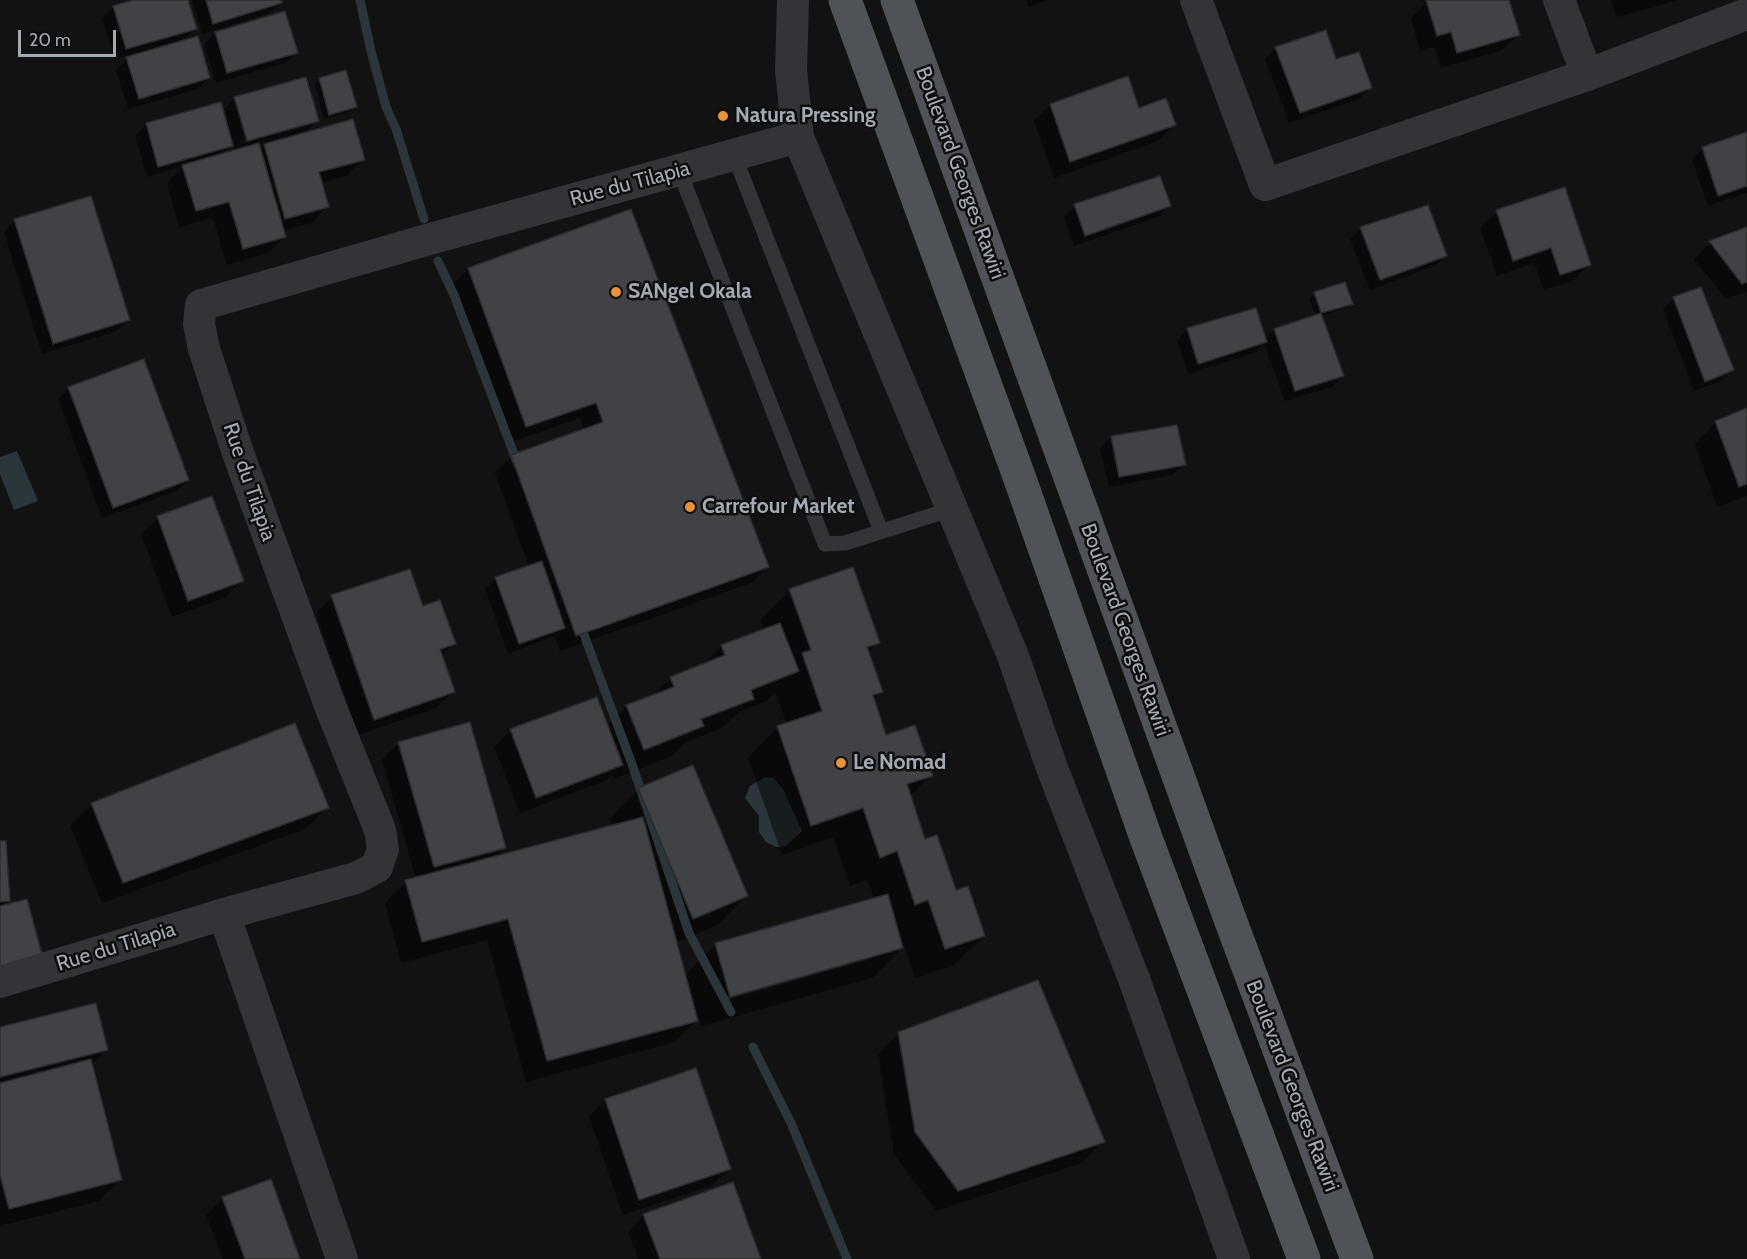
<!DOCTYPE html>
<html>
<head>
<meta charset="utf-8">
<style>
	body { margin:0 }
	#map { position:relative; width:1747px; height:1259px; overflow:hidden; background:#121213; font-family:Cabin,sans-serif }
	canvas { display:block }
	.scale { position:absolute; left:18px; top:30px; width:98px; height:27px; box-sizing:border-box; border:3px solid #a3aab3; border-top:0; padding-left:8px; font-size:18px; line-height:21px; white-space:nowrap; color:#a3aab3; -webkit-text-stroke:4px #0d0d0e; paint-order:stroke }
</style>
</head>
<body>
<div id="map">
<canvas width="1747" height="1259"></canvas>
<div class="scale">20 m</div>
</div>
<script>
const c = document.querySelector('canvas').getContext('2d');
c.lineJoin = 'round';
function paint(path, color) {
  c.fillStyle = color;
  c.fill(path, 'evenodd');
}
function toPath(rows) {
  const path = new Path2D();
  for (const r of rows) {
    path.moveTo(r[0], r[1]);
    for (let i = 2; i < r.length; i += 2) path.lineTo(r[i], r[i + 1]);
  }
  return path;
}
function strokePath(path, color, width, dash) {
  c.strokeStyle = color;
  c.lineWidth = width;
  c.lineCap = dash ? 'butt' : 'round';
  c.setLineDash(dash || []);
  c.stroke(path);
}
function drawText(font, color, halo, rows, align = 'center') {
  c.font = font + ' Cabin,sans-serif';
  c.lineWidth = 5;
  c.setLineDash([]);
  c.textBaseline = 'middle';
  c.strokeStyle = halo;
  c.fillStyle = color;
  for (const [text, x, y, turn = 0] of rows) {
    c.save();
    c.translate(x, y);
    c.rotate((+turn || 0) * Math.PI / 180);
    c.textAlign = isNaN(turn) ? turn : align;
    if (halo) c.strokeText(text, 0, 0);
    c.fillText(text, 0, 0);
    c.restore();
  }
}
paint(toPath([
	[17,451,38,501,14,510,0,474,0,457],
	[765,777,774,778,783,789,802,831,786,846,776,847,766,842,759,832,759,816,745,798,750,786]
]), '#2b363b');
paint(toPath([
	[138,0,187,0,195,28,181,43,209,78,198,89,128,109,116,70,131,55,115,59,102,18,113,7],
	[192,0,280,0,281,2,270,13,202,34],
	[1026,0,1048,0,1029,7],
	[1426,0,1508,0,1518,35,1501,51,1441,68,1435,47,1420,51,1411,18,1425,4],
	[1611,0,1678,0,1617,17],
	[215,33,296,52,285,63,216,83,204,44],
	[1276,48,1335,61,1370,88,1359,99,1289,123,1265,59],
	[320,79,355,107,350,112,324,119,315,84],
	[235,98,317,121,303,134,363,159,346,176,321,183,328,206,311,223,283,231,285,236,268,253,227,265,213,218,179,227,167,183,184,166,147,177,135,135,146,124,220,104,231,145,220,156,236,152,224,109],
	[306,123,306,126,240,144,239,141],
	[268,142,260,150,258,145],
	[1050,105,1138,110,1174,125,1158,141,1054,178,1034,121],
	[1747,133,1747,193,1708,206,1692,159,1703,148],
	[1159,177,1169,206,1158,217,1074,246,1064,217,1074,206],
	[1497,212,1589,264,1573,281,1544,290,1534,263,1497,276,1480,228],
	[15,221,128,320,117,331,42,354,4,232],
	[1361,228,1446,255,1435,266,1370,290,1350,239],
	[1747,229,1747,292,1726,299,1694,259,1710,243],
	[469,269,767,567,751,583,560,651,554,636,508,654,485,589,496,578,529,567,495,473,512,456,584,431,580,418,509,443,452,285],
	[1344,284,1351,303,1346,308,1321,316,1342,376,1332,387,1285,401,1264,343,1254,353,1188,374,1177,340,1188,329,1265,340,1274,330,1316,316,1309,299,1314,294],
	[1674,298,1732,370,1721,381,1694,391,1663,309],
	[69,388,188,480,177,491,102,518,58,399],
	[1747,410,1747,496,1717,507,1695,444,1716,422],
	[1111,437,1184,464,1173,475,1109,487,1100,448],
	[211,498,242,580,226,597,172,617,141,534,158,518],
	[790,590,878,642,868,653,881,692,873,700,885,737,931,775,909,797,924,841,984,936,954,965,915,978,904,946,872,978,701,1026,698,1018,675,1042,526,1082,487,940,401,963,385,903,406,882,416,879,382,760,399,743,505,848,494,858,612,827,609,819,639,790,746,896,716,926,675,943,684,976,716,944,874,899,867,880,850,886,833,837,782,855,748,758,778,728,787,725,775,692,767,701,739,712,722,728,686,742,672,756,614,779,612,774,605,781,520,813,494,747,511,730,607,726,627,706,652,697,670,678,702,666,722,646,764,630,760,620],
	[868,957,868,960,724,1001,723,998],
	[332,597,422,608,454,644,441,656,453,692,436,708,358,735,316,613],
	[92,804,327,807,305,829,102,903,70,826],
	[0,842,9,901,2,907,0,977],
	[0,1029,106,1049,91,1065,120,1179,99,1201,0,1226],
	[899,1033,1103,1141,1082,1163,936,1211,894,1154,878,1055],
	[695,1070,729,1169,713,1185,623,1215,589,1117,605,1101],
	[223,1198,299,1259,223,1259,206,1215],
	[644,1215,760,1259,638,1259,628,1232]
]), '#0007');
strokePath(toPath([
	[360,0,371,51,386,107,396,129,424,219],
	[438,261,454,295,518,465],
	[580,624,633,767,689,933,731,1012],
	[753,1047,791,1123,847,1259]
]), '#2b363b', 9);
const building = toPath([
	[133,0,188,0,197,29,126,49,113,6,133,0],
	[206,0,282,0,282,3,213,24,206,0],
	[1426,0,1509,0,1520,35,1457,53,1451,32,1437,36,1426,0],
	[285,11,298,53,227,73,215,32,285,11],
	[1326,30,1336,59,1359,52,1372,88,1300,113,1275,47,1326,30],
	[198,36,210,78,139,99,126,57,198,36],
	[346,70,357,107,329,115,319,78,346,70],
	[1128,76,1139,108,1166,98,1176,125,1070,162,1050,104,1128,76],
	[306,77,319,121,247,141,234,97,306,77],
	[221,102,233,146,158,167,146,123,221,102],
	[353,119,365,160,319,172,329,207,285,219,264,144,353,119],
	[1747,132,1747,186,1718,196,1702,147,1747,132],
	[259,143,286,237,243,249,229,202,196,211,182,165,259,143],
	[1160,176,1171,206,1085,236,1074,204,1160,176],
	[1565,187,1591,265,1560,275,1551,248,1513,261,1496,210,1565,187],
	[91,196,130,320,53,344,14,219,91,196],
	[1428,205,1447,256,1380,280,1360,227,1428,205],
	[631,209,769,567,576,636,511,455,603,422,596,403,526,427,468,268,631,209],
	[1747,227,1747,282,1742,284,1709,241,1747,227],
	[1345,282,1353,304,1321,313,1314,292,1345,282],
	[1701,287,1734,370,1705,382,1673,297,1701,287],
	[1256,308,1267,342,1198,364,1187,328,1256,308],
	[1321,313,1344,376,1295,391,1274,329,1321,313],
	[144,359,189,480,113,508,68,387,144,359],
	[1747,408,1747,484,1739,487,1715,421,1747,408],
	[1177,425,1186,465,1119,477,1111,436,1177,425],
	[212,496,244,581,188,601,157,516,212,496],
	[542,561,565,628,519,644,495,577,542,561],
	[853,567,880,643,867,647,883,692,873,695,886,735,915,725,933,776,907,784,925,839,937,835,956,890,968,886,985,936,945,949,928,900,915,905,897,851,880,858,863,808,811,826,777,726,822,711,802,653,811,650,789,589,853,567],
	[410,569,423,606,440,600,456,644,440,649,455,692,374,720,331,595,410,569],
	[780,623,799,671,751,690,754,699,701,719,704,726,644,750,626,705,674,687,670,677,725,655,721,645,780,623],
	[597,697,623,765,536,798,510,729,597,697],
	[470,722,506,848,434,867,398,742,470,722],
	[295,723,329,808,123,883,91,803,295,723],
	[693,765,748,896,693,919,638,788,693,765],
	[643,817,698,1021,547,1061,508,919,422,942,405,880,643,817],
	[0,841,6,841,10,901,0,902,0,841],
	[888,894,903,948,730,997,715,943,888,894],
	[27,899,43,958,0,970,0,906,27,899],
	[1038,980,1105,1142,958,1191,915,1132,898,1032,1038,980],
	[96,1003,108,1050,0,1077,0,1027,96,1003],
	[91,1059,122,1180,9,1209,0,1175,0,1083,91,1059],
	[696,1068,731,1169,639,1200,605,1099,696,1068],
	[271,1179,300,1259,245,1259,222,1197,271,1179],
	[733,1182,761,1259,660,1259,643,1214,733,1182]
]);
paint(building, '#414246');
strokePath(building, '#2c2c2f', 1.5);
strokePath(toPath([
	[734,155,881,531],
	[679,170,825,544,845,543,952,509]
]), '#333438', 15);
strokePath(toPath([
	[793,0,791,70,798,137,1013,656,1052,768,1134,979,1234,1259],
	[1196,0,1265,185,1587,75,1747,14],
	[1559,0,1587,75],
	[224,914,342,1259],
	[0,982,224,914,356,878,377,867,383,849,380,830,331,708,238,453,204,349,199,324,201,305,430,239,798,137]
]), '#333438', 32);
strokePath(toPath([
	[845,0,1020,479,1146,838,1304,1259],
	[897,0,1230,919,1357,1259]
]), '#4f5257', 33);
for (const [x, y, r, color] of [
	[723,116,6,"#ec9330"],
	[616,292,6,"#ec9330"],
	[690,507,6,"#ec9330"],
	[841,763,6,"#ec9330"]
]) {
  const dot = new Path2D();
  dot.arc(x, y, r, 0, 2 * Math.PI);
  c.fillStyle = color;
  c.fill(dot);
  strokePath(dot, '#0d0d0e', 2);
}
drawText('bold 21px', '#a3aab3', '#0d0d0e', [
	["Natura Pressing",735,116],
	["SANgel Okala",628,292],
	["Carrefour Market",702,507],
	["Le Nomad",853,763]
], 'left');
drawText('21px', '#a3aab3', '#0d0d0e', [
	["Boulevard Georges Rawiri",960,173,70],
	["Rue du Tilapia",630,184,-15],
	["Rue du Tilapia",249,482,71],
	["Boulevard Georges Rawiri",1125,630,70],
	["Rue du Tilapia",116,947,-17],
	["Boulevard Georges Rawiri",1292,1086,69]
]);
</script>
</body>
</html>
